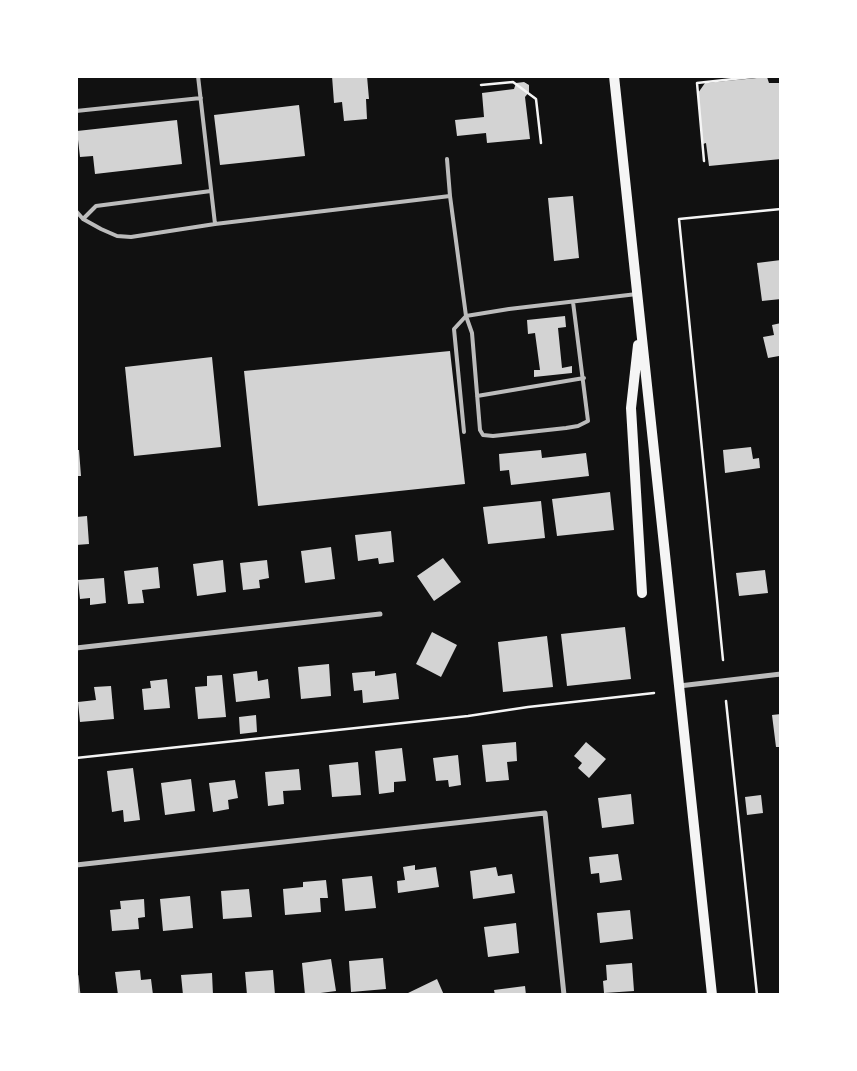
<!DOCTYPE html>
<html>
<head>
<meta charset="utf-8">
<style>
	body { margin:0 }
	#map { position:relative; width:857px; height:1071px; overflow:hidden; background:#111; font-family:Ubuntu,sans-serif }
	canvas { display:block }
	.frame { position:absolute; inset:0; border:78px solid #fff; pointer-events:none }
</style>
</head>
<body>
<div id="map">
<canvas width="857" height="1071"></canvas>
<div class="frame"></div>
</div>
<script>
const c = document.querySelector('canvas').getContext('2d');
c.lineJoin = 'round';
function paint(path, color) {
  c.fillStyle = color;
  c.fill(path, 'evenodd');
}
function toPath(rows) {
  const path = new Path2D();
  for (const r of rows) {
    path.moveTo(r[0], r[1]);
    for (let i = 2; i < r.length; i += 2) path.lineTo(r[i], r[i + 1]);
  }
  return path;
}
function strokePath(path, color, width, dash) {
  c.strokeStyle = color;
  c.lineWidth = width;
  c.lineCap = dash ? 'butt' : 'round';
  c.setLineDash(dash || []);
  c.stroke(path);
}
paint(toPath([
	[332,76,367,76,369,99,366,99,367,119,344,121,342,102,334,103],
	[767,77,769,83,781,83,781,159,709,166,706,143,703,144,698,93,705,83],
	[524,82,529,85,529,92,525,97,530,139,487,143,486,133,457,136,455,120,484,117,482,93,514,89,516,83],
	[299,105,305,156,220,165,214,115],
	[177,120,182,164,95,174,93,156,80,157,77,131],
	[573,196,579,258,554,261,548,198],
	[781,260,781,299,762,301,757,263],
	[565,316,566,327,558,328,562,368,572,366,572,373,534,377,534,370,540,370,535,333,528,334,527,320],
	[781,323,781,361,780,361,779,356,768,358,763,337,774,335,772,325],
	[450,351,465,484,258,506,244,371],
	[212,357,221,447,134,456,125,367],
	[751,447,753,459,759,458,760,468,725,473,723,450],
	[76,450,79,450,81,476,76,476],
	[541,450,542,458,586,453,589,476,511,485,509,470,500,471,499,454],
	[610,492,614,530,557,536,552,499],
	[541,501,545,538,488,544,483,507],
	[87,516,89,544,76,545,76,517],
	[391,531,394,562,379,564,378,558,358,561,355,535],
	[331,547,335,579,305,583,301,551],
	[443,558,461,582,434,601,417,576],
	[223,560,226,592,197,596,193,564],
	[267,560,269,578,259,580,260,588,243,590,240,563],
	[158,567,160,588,142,590,144,603,128,604,124,571],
	[765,570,768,593,739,596,736,573],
	[104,578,106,603,90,605,90,598,80,599,78,580],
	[625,627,631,679,567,686,561,634],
	[432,632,457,645,441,677,416,664],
	[547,636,553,687,503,692,498,642],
	[329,664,331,696,301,699,298,667],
	[257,671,258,681,268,679,270,698,236,702,233,674],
	[375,671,375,676,396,673,399,699,363,703,362,690,354,691,352,673],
	[222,675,226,717,198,719,195,687,207,686,207,676],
	[167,679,170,708,144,710,142,689,151,688,150,681],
	[111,686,114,719,80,722,78,702,96,700,94,687],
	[781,714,781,747,776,747,772,715],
	[256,715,257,732,240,734,239,717],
	[516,742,517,761,507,762,509,780,486,782,482,745],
	[586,742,606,759,589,778,578,768,582,763,574,756],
	[402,748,406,781,394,782,394,792,379,794,375,751],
	[458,755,461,785,449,787,448,780,436,781,433,758],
	[358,762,361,795,332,797,329,765],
	[133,768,140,820,124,822,123,810,112,812,107,771],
	[299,769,301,790,283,791,284,804,268,806,265,772],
	[191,779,195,811,165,815,161,783],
	[235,780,238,798,228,800,229,809,213,812,209,783],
	[631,794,634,824,602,828,598,798],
	[761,795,763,813,747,815,745,797],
	[618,854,622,880,600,883,599,873,591,874,589,857],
	[415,865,415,870,436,867,439,887,398,893,397,881,405,880,403,867],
	[496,867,498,876,512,874,515,893,473,899,470,871],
	[372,876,376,908,345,911,342,879],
	[326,880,328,898,320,898,321,912,285,915,283,889,303,887,303,882],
	[249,889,252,917,223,919,221,891],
	[190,896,193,928,163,931,160,899],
	[144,899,145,917,138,918,139,929,112,931,110,910,121,909,120,901],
	[630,910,633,939,600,943,597,913],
	[516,923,519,953,488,957,484,927],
	[383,958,386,989,351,992,349,961],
	[331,959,336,991,305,995,302,963],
	[632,963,634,991,604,993,603,981,607,980,606,965],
	[140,970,141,980,151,979,153,995,118,995,115,972],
	[273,970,275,995,247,995,245,972],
	[212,973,213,995,183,995,181,975],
	[437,979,444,995,409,995,408,993],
	[525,986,526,995,495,995,494,990]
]), '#d3d3d3');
strokePath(toPath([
	[481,85,513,82,536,99,541,143],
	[704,161,697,83,761,76],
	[723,660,679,219,781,209],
	[726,701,757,995],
	[76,758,468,716,528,707,654,693]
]), '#f5f5f5', 2.5);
strokePath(toPath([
	[198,76,215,224,450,196,466,316,509,309,637,294],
	[76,111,201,98],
	[447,159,450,196],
	[76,211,83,219,101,229,117,236,131,237,215,224],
	[83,219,96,206,211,191],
	[477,396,584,378],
	[464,432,454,329,466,316,472,333,480,430,483,435,493,436,566,428,578,426,588,421,573,302]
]), '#bcbcbc', 4);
strokePath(toPath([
	[76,648,380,614],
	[679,686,781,674],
	[76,865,545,813,564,995],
	[76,976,78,995]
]), '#bcbcbc', 5);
strokePath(toPath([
	[614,76,712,995],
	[638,345,631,408,642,593]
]), '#f5f5f5', 10);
</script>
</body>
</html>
